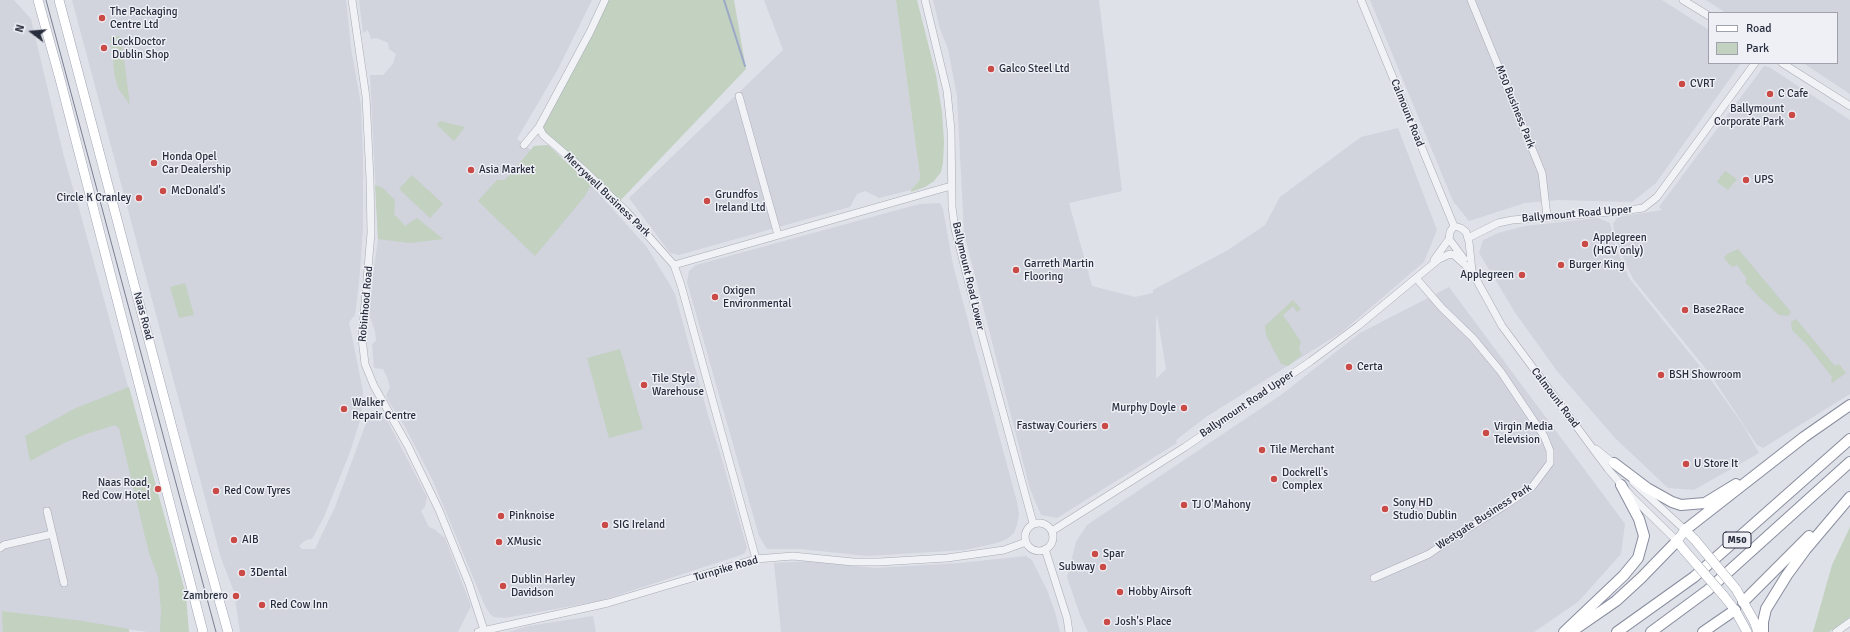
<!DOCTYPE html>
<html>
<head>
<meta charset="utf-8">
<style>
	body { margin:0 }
	#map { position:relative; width:1850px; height:632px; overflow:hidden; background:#dfe1e8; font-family:Signika,sans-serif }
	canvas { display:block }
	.legend { position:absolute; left:1708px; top:12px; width:130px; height:52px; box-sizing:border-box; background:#eef0f5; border:1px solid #9fa2ac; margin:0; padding:5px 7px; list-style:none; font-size:12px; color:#282d3e }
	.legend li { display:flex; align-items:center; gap:8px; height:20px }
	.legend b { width:20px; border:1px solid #9fa2ac }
	.north { position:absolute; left:12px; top:12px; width:40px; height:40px; -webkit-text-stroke:3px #eef0f5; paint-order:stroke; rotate:286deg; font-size:11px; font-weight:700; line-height:16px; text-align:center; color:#282d3e }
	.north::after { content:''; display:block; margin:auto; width:14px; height:18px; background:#282d3e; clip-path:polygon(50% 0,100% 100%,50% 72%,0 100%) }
</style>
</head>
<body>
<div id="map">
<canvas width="1850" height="632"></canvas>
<ul class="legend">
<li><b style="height:5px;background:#fff"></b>Road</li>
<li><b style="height:11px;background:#c2d1c0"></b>Park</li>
</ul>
<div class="north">N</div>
</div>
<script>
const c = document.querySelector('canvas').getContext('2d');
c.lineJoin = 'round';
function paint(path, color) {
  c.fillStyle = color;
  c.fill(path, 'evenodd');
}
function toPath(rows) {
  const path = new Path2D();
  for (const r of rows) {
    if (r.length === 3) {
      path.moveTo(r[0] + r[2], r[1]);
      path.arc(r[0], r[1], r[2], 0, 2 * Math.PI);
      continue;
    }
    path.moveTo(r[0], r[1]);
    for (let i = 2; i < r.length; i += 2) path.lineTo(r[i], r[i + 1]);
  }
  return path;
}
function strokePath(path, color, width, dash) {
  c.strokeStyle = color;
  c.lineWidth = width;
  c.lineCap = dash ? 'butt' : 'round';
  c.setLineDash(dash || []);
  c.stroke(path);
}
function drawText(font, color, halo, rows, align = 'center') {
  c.font = font + ' Signika,sans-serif';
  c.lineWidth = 3;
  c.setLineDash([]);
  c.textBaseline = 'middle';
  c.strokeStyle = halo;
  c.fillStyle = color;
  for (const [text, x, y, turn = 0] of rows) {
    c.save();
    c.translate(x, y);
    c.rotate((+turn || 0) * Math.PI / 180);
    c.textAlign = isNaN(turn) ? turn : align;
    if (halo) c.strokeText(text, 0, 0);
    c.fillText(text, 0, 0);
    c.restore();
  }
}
paint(toPath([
	[0,0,14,0,31,19,64,157,80,212,166,525,186,632,148,632,3,611,3,632,0,632],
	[72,0,346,0,351,48,361,105,363,161,363,228,359,283,355,315,349,322,363,391,361,417,350,452,324,517,312,539,306,540,299,546,302,549,315,549,335,507,368,418,375,415,383,416,388,422,427,497,425,507,421,511,429,527,434,529,445,538,471,606,458,632,240,632,234,592,221,558],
	[359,0,592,0,558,69,517,139,531,150,534,146,547,146,591,185,646,246,669,283,675,294,708,415,721,456,747,548,744,554,600,601,505,618,494,617,490,614,485,606,433,481,405,427,388,400,386,395,390,387,387,377,383,369,374,368,372,344,376,341,375,331,368,311,378,239,370,75,383,75,393,64,396,54,389,49,388,43,377,38,371,39,368,30,363,33],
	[764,0,896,0,920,176,919,181,911,190,879,198,865,191,857,194,850,207,679,255,670,253,629,198,783,50],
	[933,0,1099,0,1122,191,1069,203,1092,286,1135,297,1153,293,1153,290,1228,250,1265,225,1280,197,1361,137,1398,128,1437,230,1424,262,1342,332,1206,417,1176,440,1177,443,1057,518,1041,515,1030,489,964,233,957,96,948,49,940,29],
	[1157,315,1166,369,1156,379,1156,322],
	[1370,0,1662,0,1709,30,1709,63,1741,63,1656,183,1632,202,1558,200,1525,203,1469,221,1453,201],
	[1706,0,1850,0,1850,94,1803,63,1837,63,1837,13,1726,13],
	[1764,66,1769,67,1850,120,1850,394,1763,448,1757,445,1710,374,1633,279,1616,242,1613,224,1618,217,1662,210,1659,207],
	[940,203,943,209,953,265,1017,502,1019,514,1017,525,1014,533,1007,539,997,543,965,550,868,556,800,549,767,549,759,536,687,282,689,271,696,265,912,206,920,204],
	[1598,218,1610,223,1615,246,1629,278,1711,380,1743,425,1759,453,1694,490,1668,488,1615,438,1557,371,1516,314,1479,253,1483,240,1498,233,1525,226],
	[1449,287,1625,524,1621,554,1578,602,1534,632,1088,632,1080,615,1067,577,1076,542,1087,525,1281,395,1360,333],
	[1026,556,1032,560,1047,590,1055,612,1060,632,781,632,774,563,811,561,875,568,960,563],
	[593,616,596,632,508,632,528,626]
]), '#d1d3dd');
paint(toPath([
	[605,0,734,0,746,69,618,203,543,135,540,123],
	[896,0,917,0,936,75,942,112,944,142,943,163,941,172,934,181,925,187,911,192,911,190,919,181,920,176],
	[119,36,121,37,130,105,118,88,115,77,110,37],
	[440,121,465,127,454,141,437,125],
	[548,145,591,185,585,196,535,256,478,201,497,180,505,180,534,146],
	[1725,171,1737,179,1728,190,1717,182],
	[412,175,443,204,430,218,399,189],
	[375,185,383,188,395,200,394,214,405,226,417,218,443,239,410,243,378,239],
	[1738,249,1791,312,1788,316,1779,315,1760,298,1745,282,1747,279,1737,265,1732,267,1724,258,1727,254],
	[185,283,194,315,179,318,170,287],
	[1293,300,1301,309,1297,312,1293,306,1283,315,1301,342,1299,349,1302,355,1288,366,1281,364,1266,335,1265,326],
	[1796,319,1835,366,1839,364,1846,373,1832,383,1831,380,1832,377,1807,345,1792,330,1791,322],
	[620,349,643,429,609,438,587,358],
	[129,387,186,595,189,632,160,632,161,610,158,577,149,553,119,428,115,425,86,434,62,444,30,461,25,436,76,408],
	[1850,527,1850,617,1829,632,1813,632,1832,565],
	[2,611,83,621,129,629,129,632,3,632]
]), '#c2d1c0');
strokePath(toPath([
	[724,0,745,66]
]), '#9ba8c7', 2);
const minor = toPath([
	[352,0,366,97,370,179,371,233,362,338,365,364,374,386,408,446,439,510,469,584,484,630],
	[925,0,947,91,951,130,952,207,955,229,982,335,1033,523],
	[1361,0,1454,226],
	[1471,0,1542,173,1547,216],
	[1683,0,1709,16],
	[1782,63,1850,106],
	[739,96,778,235],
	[539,127,543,135,584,170,626,211,674,265,681,285,756,559],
	[524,145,539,127,590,32,605,0],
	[1468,238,1498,223,1512,220,1622,211,1643,208,1657,197,1755,63],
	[1449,239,1464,259],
	[1434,260,1449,239,1450,232,1454,226,1461,228,1466,232,1469,242,1472,271],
	[674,265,951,186],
	[1470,268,1502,326,1608,469,1632,497,1677,541],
	[1596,449,1617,466],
	[1633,482,1685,530],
	[47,511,64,583],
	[1039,537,14],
	[1052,531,1185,447,1311,361,1358,326,1439,259,1450,254,1454,255,1472,271],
	[0,548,4,545,52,534],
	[1045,549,1067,618,1069,632],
	[1374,578,1429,554,1452,538,1504,506,1532,487,1550,463,1550,451,1544,436,1501,372,1473,338,1442,308,1416,278],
	[478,632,608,603,756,559,793,556,853,562,879,562,947,558,1004,550,1026,542],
	[1836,632,1850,622]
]);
const major = toPath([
	[38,0,60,79,203,632],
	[59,0,189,492,228,632],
	[1684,550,1677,541,1685,530,1695,540],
	[1736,589,1754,621,1758,632],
	[1723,595,1735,610,1747,632]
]);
const highway = toPath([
	[1614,463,1647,488,1672,502,1681,505,1705,503,1736,484],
	[1685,530,1804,437,1850,405],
	[1743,602,1809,536],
	[1564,632,1624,575,1638,558,1644,536,1639,519,1621,485],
	[1571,632,1616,601,1641,578,1677,541],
	[1617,632,1694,577,1850,439],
	[1651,632,1708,590,1850,462],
	[1703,632,1735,610],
	[1763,632,1763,622,1766,609,1787,575,1806,549,1850,497]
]);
strokePath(minor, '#a8abb5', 8);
strokePath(major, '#9fa3b3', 10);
strokePath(highway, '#878c9e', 12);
strokePath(minor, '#f1f2f6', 7);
strokePath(major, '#fff', 9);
strokePath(highway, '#fff', 10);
strokePath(toPath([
	[46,0,216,632]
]), '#797e91', 1);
const majorBridge = toPath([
	[1695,540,1736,589],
	[1684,550,1723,595]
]);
strokePath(majorBridge, '#9fa3b3', 10, []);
strokePath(majorBridge, '#fff', 9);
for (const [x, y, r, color] of [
	[102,18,4,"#ca4a47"],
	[104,48,4,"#ca4a47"],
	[991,69,4,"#ca4a47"],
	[1682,84,4,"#ca4a47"],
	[1770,94,4,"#ca4a47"],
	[1792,115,4,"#ca4a47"],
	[154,163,4,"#ca4a47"],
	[471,170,4,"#ca4a47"],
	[1746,180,4,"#ca4a47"],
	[163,191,4,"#ca4a47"],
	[139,198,4,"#ca4a47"],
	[707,201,4,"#ca4a47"],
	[1585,244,4,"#ca4a47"],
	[1561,265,4,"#ca4a47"],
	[1016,270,4,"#ca4a47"],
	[1522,275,4,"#ca4a47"],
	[715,297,4,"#ca4a47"],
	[1685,310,4,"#ca4a47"],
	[1349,367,4,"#ca4a47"],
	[1661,375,4,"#ca4a47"],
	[644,385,4,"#ca4a47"],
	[1184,408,4,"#ca4a47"],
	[344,409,4,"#ca4a47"],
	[1105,426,4,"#ca4a47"],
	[1486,433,4,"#ca4a47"],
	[1262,450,4,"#ca4a47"],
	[1686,464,4,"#ca4a47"],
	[1274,479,4,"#ca4a47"],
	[158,489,4,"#ca4a47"],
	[216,491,4,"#ca4a47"],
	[1184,505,4,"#ca4a47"],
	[1385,509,4,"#ca4a47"],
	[501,516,4,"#ca4a47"],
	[605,525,4,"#ca4a47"],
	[234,540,4,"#ca4a47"],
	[499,542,4,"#ca4a47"],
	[1095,554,4,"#ca4a47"],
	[1103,567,4,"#ca4a47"],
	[242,573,4,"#ca4a47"],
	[503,586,4,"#ca4a47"],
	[1120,592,4,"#ca4a47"],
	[236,596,4,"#ca4a47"],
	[262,605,4,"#ca4a47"],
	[1107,622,4,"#ca4a47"]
]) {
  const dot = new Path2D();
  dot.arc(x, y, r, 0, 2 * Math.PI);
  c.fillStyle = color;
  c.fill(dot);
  strokePath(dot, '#eef0f5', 1.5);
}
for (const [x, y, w] of [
	[1737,540,28]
]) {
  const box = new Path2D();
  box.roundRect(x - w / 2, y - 8, w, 16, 3);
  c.fillStyle = '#eef0f5';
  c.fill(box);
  strokePath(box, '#282d3e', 1);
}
drawText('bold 10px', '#282d3e', null, [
	["M50",1737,540]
]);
drawText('11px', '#282d3e', '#eef0f5', [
	["The Packaging",110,12],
	["Centre Ltd",110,25],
	["LockDoctor",112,42],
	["Dublin Shop",112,55],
	["Galco Steel Ltd",999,69],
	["CVRT",1690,84],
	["C Cafe",1778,94],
	["Ballymount",1784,109,"right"],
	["Corporate Park",1784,122,"right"],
	["Honda Opel",162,157],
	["Car Dealership",162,170],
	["Asia Market",479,170],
	["UPS",1754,180],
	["McDonald's",171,191],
	["Grundfos",715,195],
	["Ireland Ltd",715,208],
	["Circle K Cranley",131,198,"right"],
	["Applegreen",1593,238],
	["(HGV only)",1593,251],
	["Garreth Martin",1024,264],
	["Flooring",1024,277],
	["Burger King",1569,265],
	["Applegreen",1514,275,"right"],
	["Oxigen",723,291],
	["Environmental",723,304],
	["Base2Race",1693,310],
	["Certa",1357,367],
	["BSH Showroom",1669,375],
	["Tile Style",652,379],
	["Warehouse",652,392],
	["Walker",352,403],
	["Repair Centre",352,416],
	["Murphy Doyle",1176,408,"right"],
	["Fastway Couriers",1097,426,"right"],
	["Virgin Media",1494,427],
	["Television",1494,440],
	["Tile Merchant",1270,450],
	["U Store It",1694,464],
	["Dockrell's",1282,473],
	["Complex",1282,486],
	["Naas Road,",150,483,"right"],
	["Red Cow Hotel",150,496,"right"],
	["Red Cow Tyres",224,491],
	["Sony HD",1393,503],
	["Studio Dublin",1393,516],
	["TJ O'Mahony",1192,505],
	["Pinknoise",509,516],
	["SIG Ireland",613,525],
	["AIB",242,540],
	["XMusic",507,542],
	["Spar",1103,554],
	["Subway",1095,567,"right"],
	["3Dental",250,573],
	["Dublin Harley",511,580],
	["Davidson",511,593],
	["Hobby Airsoft",1128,592],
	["Zambrero",228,596,"right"],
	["Red Cow Inn",270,605],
	["Josh's Place",1115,622]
], 'left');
drawText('11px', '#282d3e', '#eef0f5', [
	["M50 Business Park",1515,107,68],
	["Calmount Road",1407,113,68],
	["Merrywell Business Park",607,195,44],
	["Ballymount Road Upper",1577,214,-5],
	["Ballymount Road Lower",968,276,77],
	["Robinhood Road",366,304,-85],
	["Naas Road",143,316,75],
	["Calmount Road",1555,398,53],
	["Ballymount Road Upper",1247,404,-34],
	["Westgate Business Park",1484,517,-33],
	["Turnpike Road",726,569,-16]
]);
</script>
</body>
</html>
